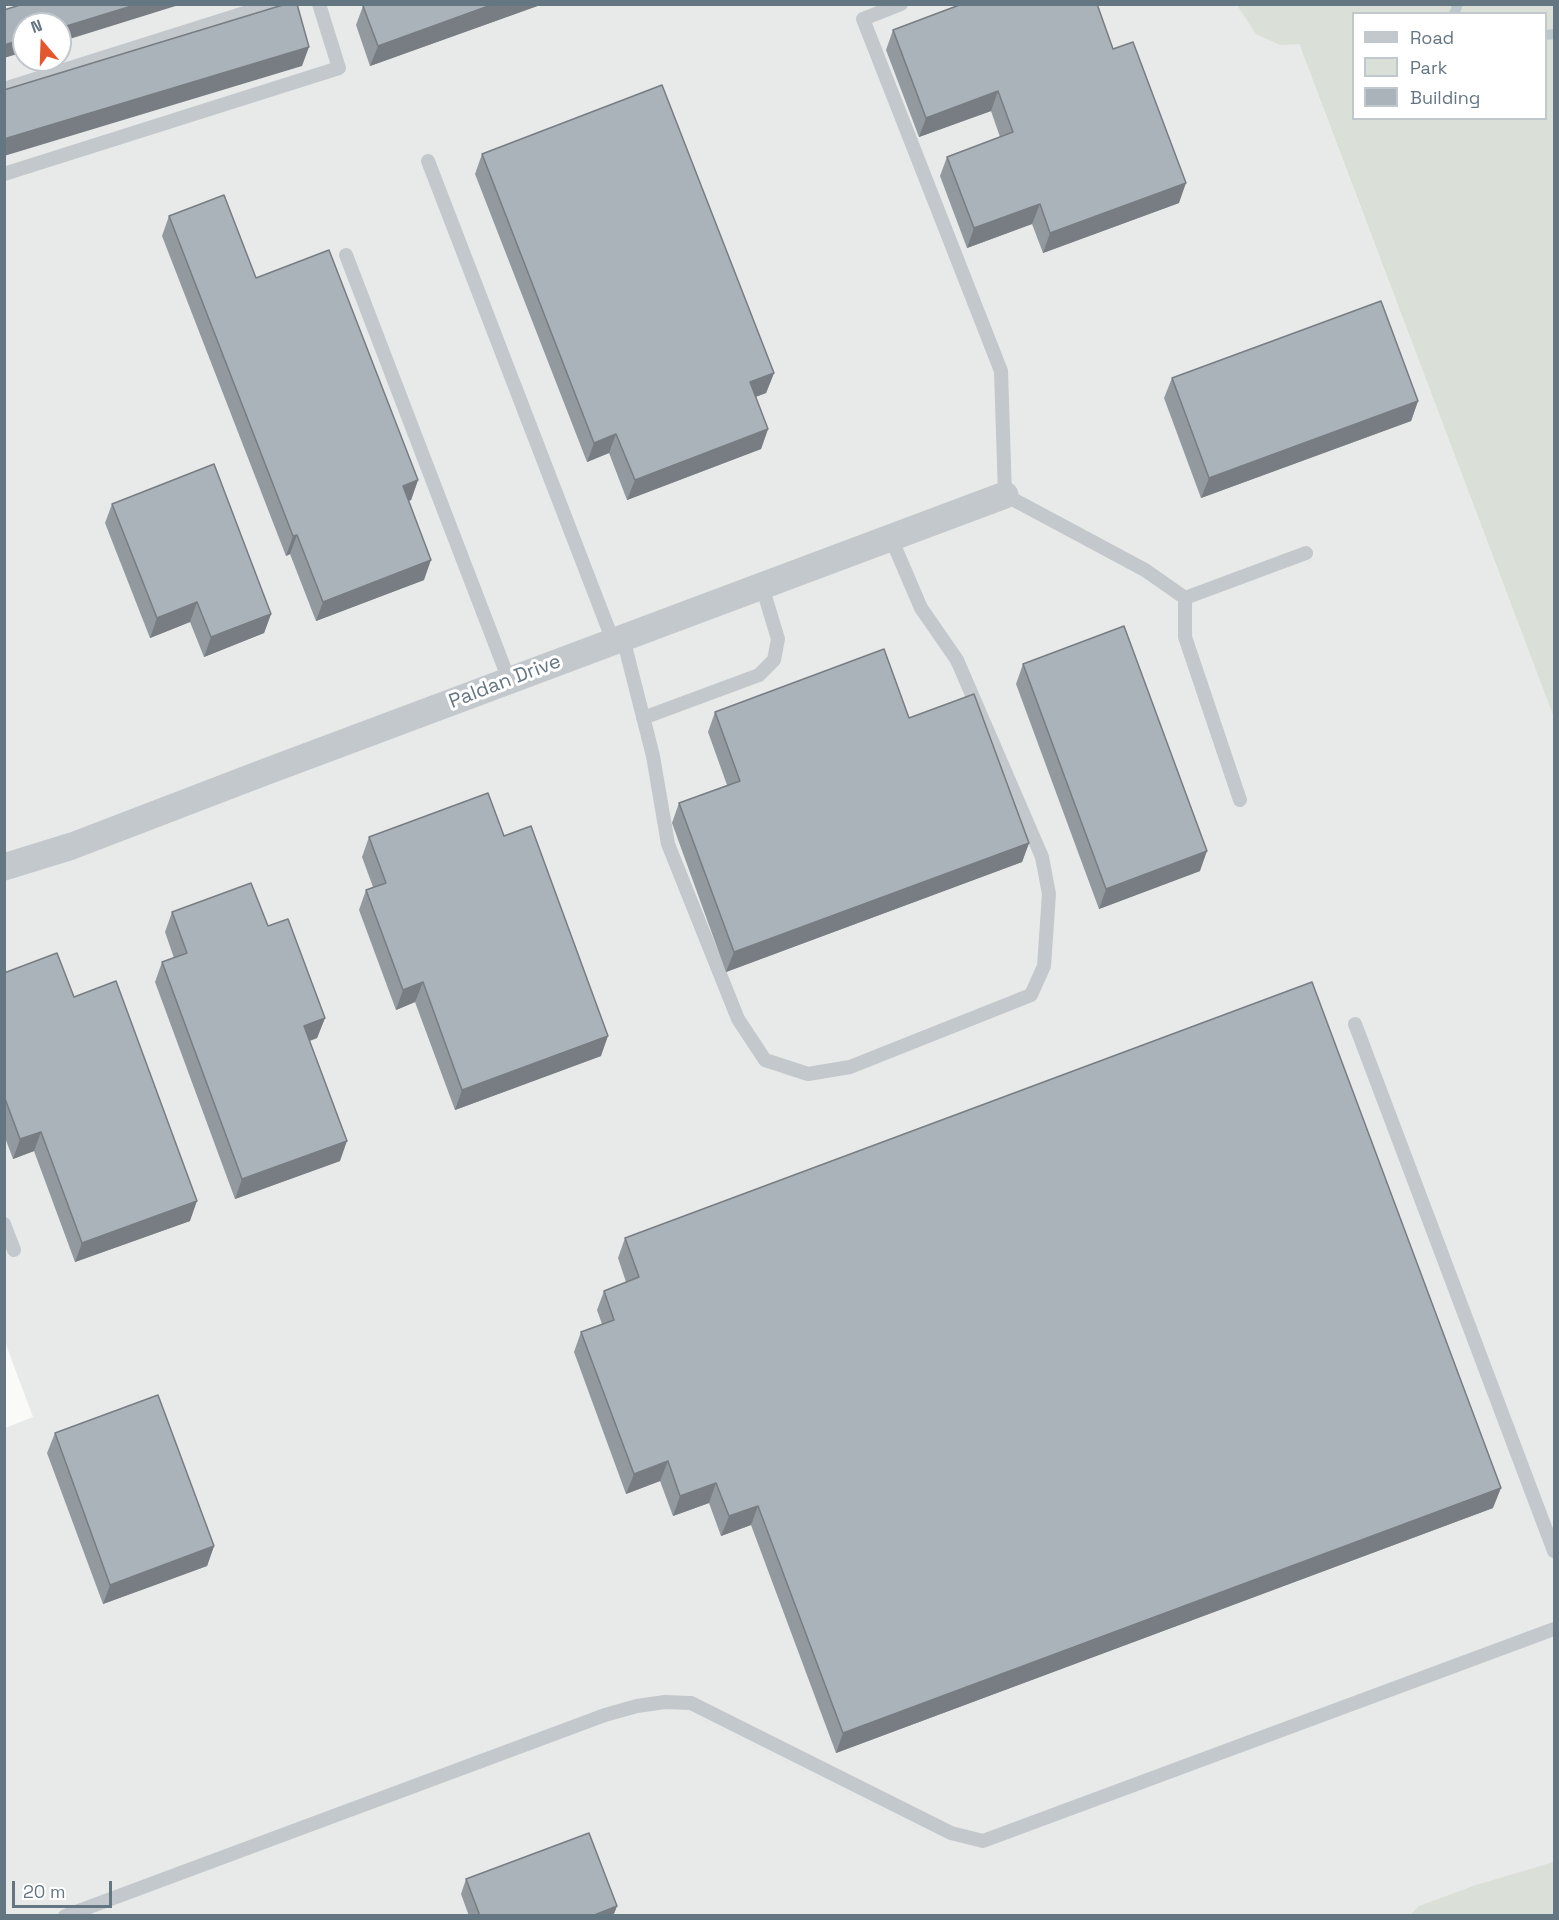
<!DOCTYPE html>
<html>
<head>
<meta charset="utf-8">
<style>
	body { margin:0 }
	#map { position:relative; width:1559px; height:1920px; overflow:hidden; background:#fafaf8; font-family:"Space Grotesk",sans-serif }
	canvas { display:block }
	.frame { position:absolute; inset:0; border:6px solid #657683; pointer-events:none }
	.legend { position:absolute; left:1352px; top:12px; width:195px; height:108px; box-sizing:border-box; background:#fff; border:2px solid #c1c8cd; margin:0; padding:8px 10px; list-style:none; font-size:18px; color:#657683 }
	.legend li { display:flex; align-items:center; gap:12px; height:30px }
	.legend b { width:30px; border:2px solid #c1c8cd }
	.north { position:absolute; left:12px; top:12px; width:60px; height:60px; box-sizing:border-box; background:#fff; border:2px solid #c1c8cd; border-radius:50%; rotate:341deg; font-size:16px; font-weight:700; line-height:24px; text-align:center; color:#657683 }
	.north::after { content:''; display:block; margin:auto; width:21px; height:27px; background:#e4572e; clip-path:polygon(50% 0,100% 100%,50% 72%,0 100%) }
	.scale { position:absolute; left:12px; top:1881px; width:100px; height:27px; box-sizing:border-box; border:3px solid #657683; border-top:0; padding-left:8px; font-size:18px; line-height:21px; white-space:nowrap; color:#657683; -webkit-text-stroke:4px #fff; paint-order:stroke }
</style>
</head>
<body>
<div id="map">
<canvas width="1559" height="1920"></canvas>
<div class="frame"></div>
<ul class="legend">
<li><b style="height:8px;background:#c3c8cc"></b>Road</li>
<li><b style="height:16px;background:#dadfd7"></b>Park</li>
<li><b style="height:16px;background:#aab3b9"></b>Building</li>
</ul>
<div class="north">N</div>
<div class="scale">20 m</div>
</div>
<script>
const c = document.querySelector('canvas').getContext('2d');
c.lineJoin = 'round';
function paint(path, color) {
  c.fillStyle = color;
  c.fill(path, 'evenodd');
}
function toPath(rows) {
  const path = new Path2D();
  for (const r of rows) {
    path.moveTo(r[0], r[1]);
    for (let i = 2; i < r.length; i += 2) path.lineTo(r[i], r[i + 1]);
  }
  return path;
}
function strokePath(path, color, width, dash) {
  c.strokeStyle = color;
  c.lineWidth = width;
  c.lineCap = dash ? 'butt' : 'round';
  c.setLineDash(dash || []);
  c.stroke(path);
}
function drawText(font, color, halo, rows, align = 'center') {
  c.font = font + ' "Space Grotesk",sans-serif';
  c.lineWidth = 6;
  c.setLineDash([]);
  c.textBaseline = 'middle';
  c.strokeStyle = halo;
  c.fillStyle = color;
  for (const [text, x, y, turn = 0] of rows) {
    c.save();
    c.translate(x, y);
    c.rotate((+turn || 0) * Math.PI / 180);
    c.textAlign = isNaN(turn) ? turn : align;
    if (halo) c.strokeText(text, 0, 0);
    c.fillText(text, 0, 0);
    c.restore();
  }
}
paint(toPath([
	[5,5,1284,5,1554,718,1554,1915,5,1915,5,1428,33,1417,5,1342],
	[24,24,60,24,60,60,24,60]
]), '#e8e9e9');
paint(toPath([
	[1237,5,1554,5,1554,718,1299,44,1280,45,1256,34],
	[1354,14,1546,14,1546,118,1354,118],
	[1554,1862,1554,1915,1410,1915,1419,1906,1476,1885]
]), '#dadfd7');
strokePath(toPath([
	[1454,14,1458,4],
	[1546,35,1554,34]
]), '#bbc7cb', 10);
strokePath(toPath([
	[901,4,863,19,1001,371,1005,495,1145,570,1185,598,1306,553],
	[4,89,273,4],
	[428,161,613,641],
	[4,174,339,68,319,4],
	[346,255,509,680],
	[1185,598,1185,637,1240,800],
	[623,638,653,756,668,844,738,1019,765,1060,808,1074,850,1067,1031,995,1044,966,1049,894,1042,857,957,660,921,608,891,538],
	[643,718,759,675,774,660,778,639,762,586],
	[1355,1024,1554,1551],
	[4,1224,14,1250],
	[65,1916,605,1715,637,1706,665,1702,691,1703,951,1833,983,1841,1554,1629]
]), '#c3c8cc', 14);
strokePath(toPath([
	[4,867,72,846,265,772,1005,495]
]), '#c3c8cc', 27);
paint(toPath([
	[366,4,543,4,370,66,356,25,363,6],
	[893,30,1113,49,1179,203,1043,253,1032,224,967,248,940,176,947,157,1000,137,991,111,919,137,886,50],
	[482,154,774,373,766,393,755,397,768,429,761,449,627,500,609,453,587,462,475,174],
	[169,216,256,278,418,480,411,500,408,501,424,580,316,621,290,554,286,556,162,236],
	[1172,378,1418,401,1411,421,1201,498,1164,398],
	[112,504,271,614,264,633,204,657,190,622,150,638,105,523],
	[1023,664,1200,871,1099,909,1016,684],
	[715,712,909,718,1029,843,1022,862,726,972,672,823,679,803,727,785,708,732],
	[504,836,601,1056,455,1110,415,1002,396,1010,359,910,366,890,373,887,362,857,369,837],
	[172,912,268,926,325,1018,317,1038,310,1041,340,1161,235,1199,155,982,162,962,174,958,165,932],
	[4,973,74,997,190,1221,75,1262,34,1151,13,1159,4,1135],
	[625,1238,1493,1508,836,1753,751,1525,721,1536,709,1503,673,1516,660,1481,626,1494,574,1352,581,1332,602,1324,597,1310,604,1291,626,1282,618,1258],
	[55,1433,214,1546,207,1566,103,1604,47,1453],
	[466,1879,617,1906,613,1916,469,1916,461,1894]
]), '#929a9f');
paint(toPath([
	[138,4,182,4,60,42,60,28],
	[494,4,543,4,370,66,378,46],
	[24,39,24,52,4,58,4,45],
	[309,47,302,66,4,156,4,139],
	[998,91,991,111,919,137,926,118],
	[1186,183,1179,203,1043,253,1050,233],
	[1040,204,1032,224,967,248,974,228],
	[774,373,766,393,742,402,750,382],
	[1418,401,1411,421,1201,498,1209,478],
	[768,429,761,449,627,500,635,480],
	[616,434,609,453,587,462,594,443],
	[418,480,411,500,395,506,403,486],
	[297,535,290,554,286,556,293,536],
	[431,560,424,580,316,621,323,602],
	[197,602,190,622,150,638,157,618],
	[271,614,264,633,204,657,211,637],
	[1029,843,1022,862,726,972,734,952],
	[1207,851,1200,871,1099,909,1106,889],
	[423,982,415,1002,396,1010,403,990],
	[325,1018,317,1038,297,1045,304,1026],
	[608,1036,601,1056,455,1110,462,1090],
	[41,1132,34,1151,13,1159,20,1139],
	[347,1141,340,1161,235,1199,242,1179],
	[197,1201,190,1221,75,1262,82,1243],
	[668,1461,660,1481,626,1494,634,1474],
	[716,1483,709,1503,673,1516,680,1496],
	[1501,1488,1493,1508,836,1753,843,1733],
	[758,1506,751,1525,721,1536,729,1516],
	[214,1546,207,1566,103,1604,110,1585],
	[617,1906,613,1916,592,1916]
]), '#777d82');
const building = toPath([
	[23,4,138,4,60,28,60,24,24,24,24,39,4,45,4,10,23,4],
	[286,4,297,4,309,47,4,139,4,90,286,4],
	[366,4,494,4,378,46,363,6,366,4],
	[962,4,1097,4,1113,49,1133,42,1186,183,1050,233,1040,204,974,228,947,157,1013,132,998,91,926,118,893,30,962,4],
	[662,85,774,373,750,382,768,429,635,480,616,434,594,443,482,154,662,85],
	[224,195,256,278,329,250,418,480,403,486,431,560,323,602,297,535,293,536,169,216,224,195],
	[1381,301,1418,401,1209,478,1172,378,1381,301],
	[214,464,271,614,211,637,197,602,157,618,112,504,214,464],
	[1124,626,1207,851,1106,889,1023,664,1124,626],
	[884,649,909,718,974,694,1029,843,734,952,679,803,740,781,715,712,884,649],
	[488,793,504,836,531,826,608,1036,462,1090,423,982,403,990,366,890,386,883,369,837,488,793],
	[251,883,268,926,288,919,325,1018,304,1026,347,1141,242,1179,162,962,187,953,172,912,251,883],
	[57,953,74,997,116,981,197,1201,82,1243,41,1132,20,1139,4,1096,4,973,57,953],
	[1312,982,1501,1488,843,1733,758,1506,729,1516,716,1483,680,1496,668,1461,634,1474,581,1332,614,1320,604,1291,639,1277,625,1238,1312,982],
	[158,1395,214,1546,110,1585,55,1433,158,1395],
	[589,1833,617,1906,592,1916,480,1916,466,1879,589,1833]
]);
paint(building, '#aab3b9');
strokePath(building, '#777d82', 1.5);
drawText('20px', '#657683', '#fff', [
	["Paldan Drive",505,682,-21]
]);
</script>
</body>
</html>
